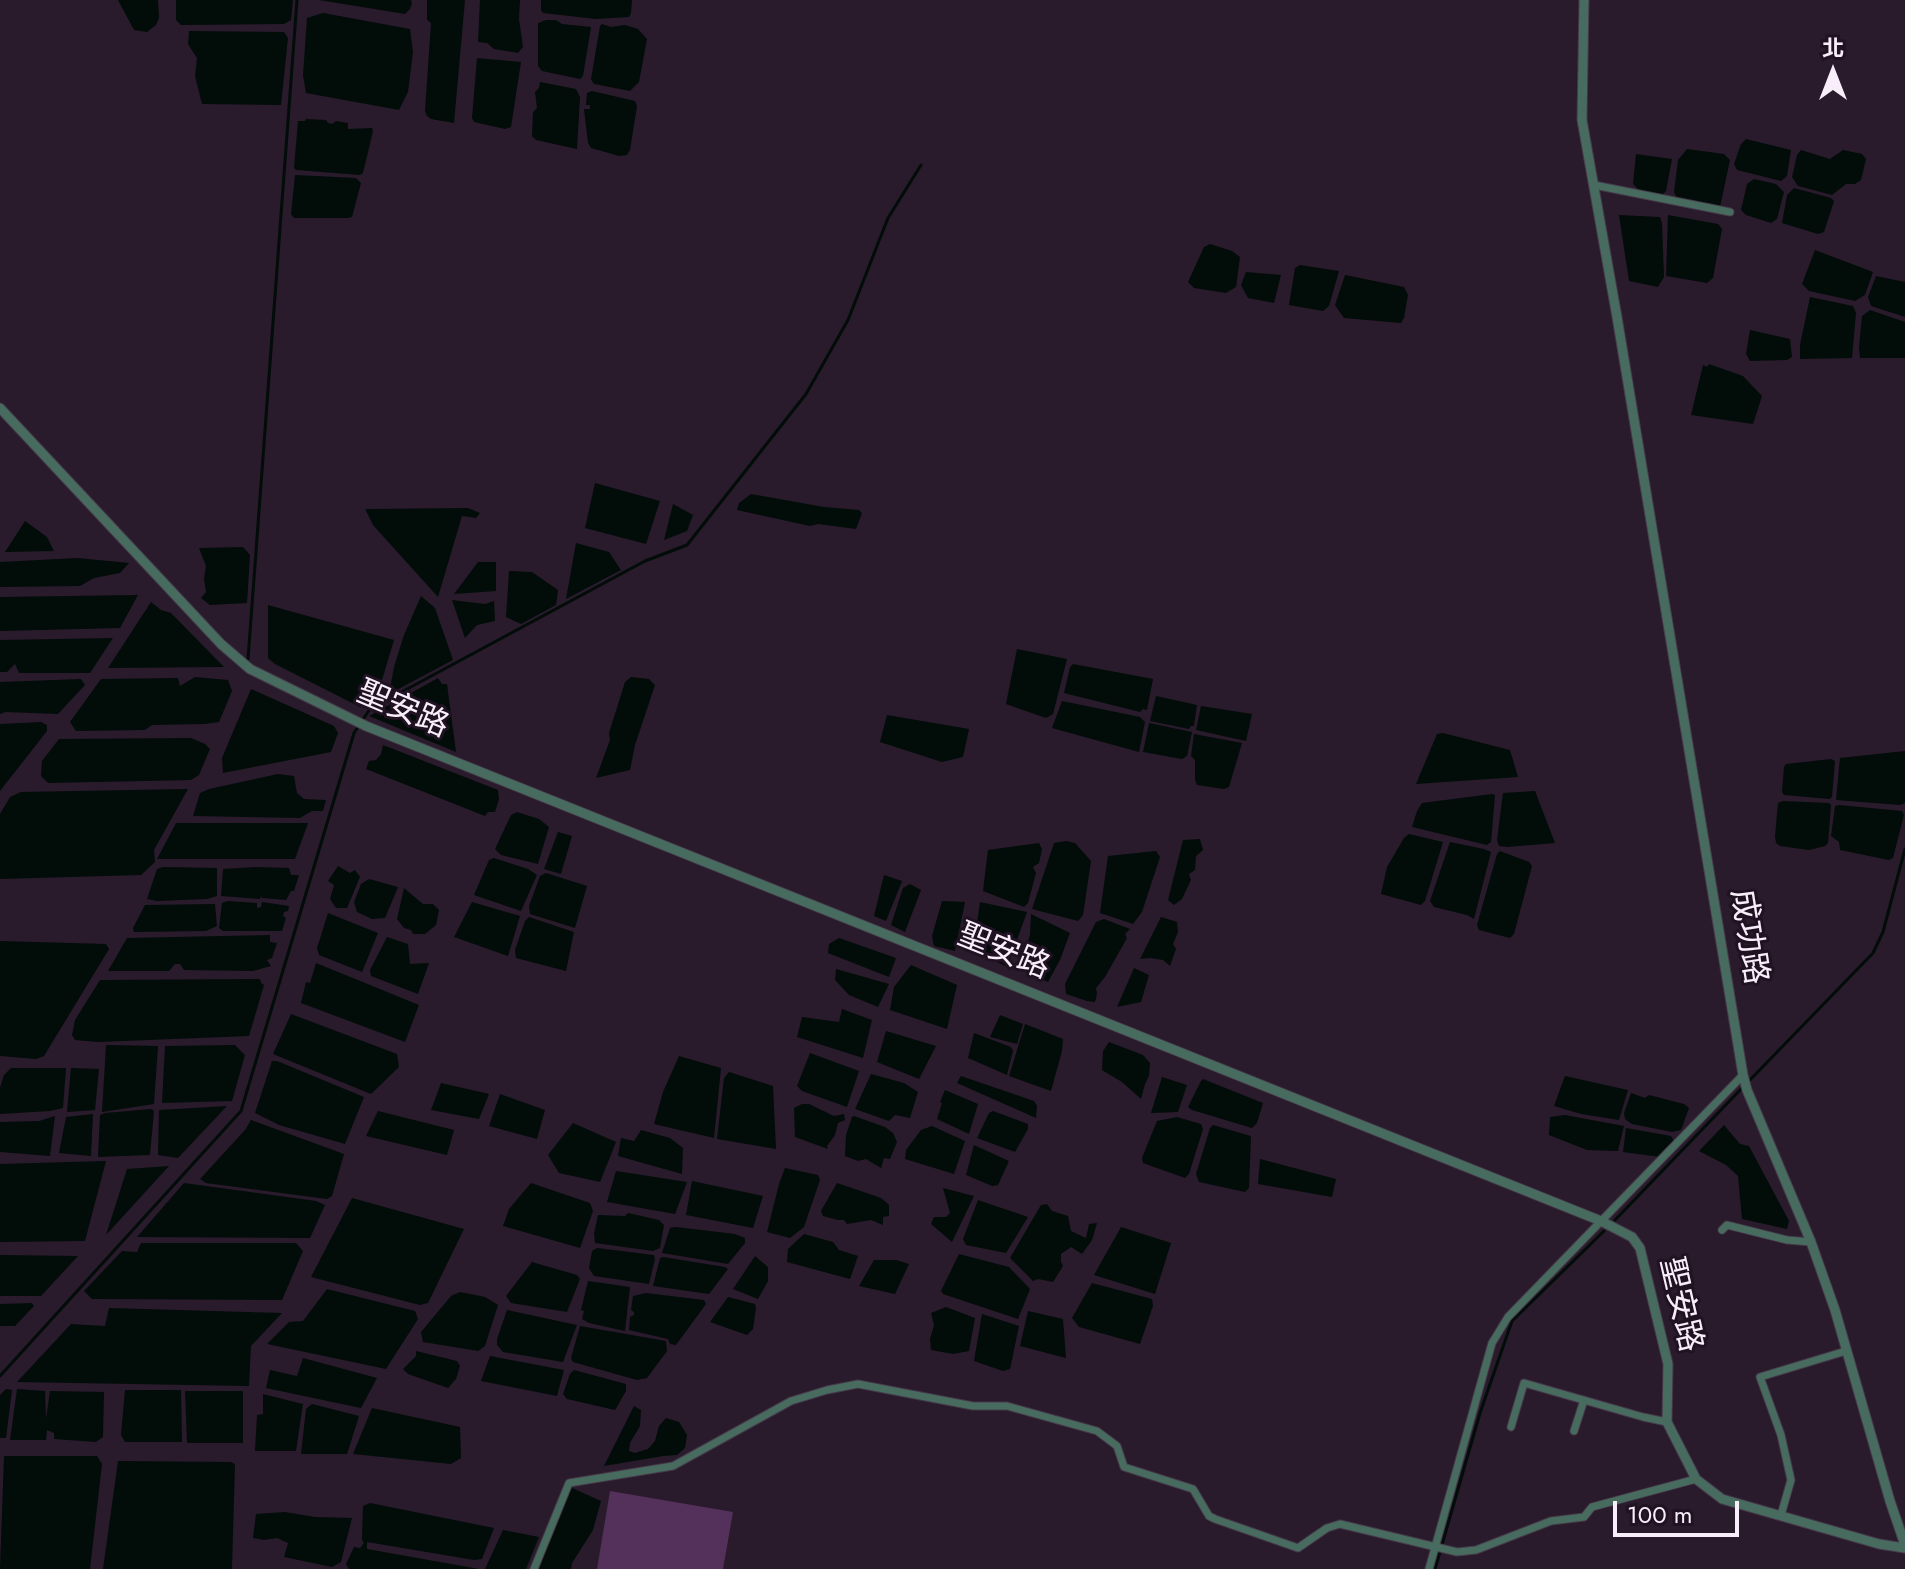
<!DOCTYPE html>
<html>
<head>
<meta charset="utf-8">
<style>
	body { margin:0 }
	#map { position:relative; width:1905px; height:1569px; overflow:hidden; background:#291b2c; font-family:Jost,"Noto Sans TC",sans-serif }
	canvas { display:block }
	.north { position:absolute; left:1793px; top:32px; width:80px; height:80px; -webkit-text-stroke:6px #201222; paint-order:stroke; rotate:0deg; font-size:22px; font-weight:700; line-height:32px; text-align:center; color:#f8eefa }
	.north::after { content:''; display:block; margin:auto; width:28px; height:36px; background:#f8eefa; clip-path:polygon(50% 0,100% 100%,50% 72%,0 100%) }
	.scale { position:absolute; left:1613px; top:1501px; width:126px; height:36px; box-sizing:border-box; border:4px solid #f8eefa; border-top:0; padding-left:10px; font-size:24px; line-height:28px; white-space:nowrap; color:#f8eefa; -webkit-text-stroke:6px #201222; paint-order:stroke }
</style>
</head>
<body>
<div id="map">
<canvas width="1905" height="1569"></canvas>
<div class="north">北</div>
<div class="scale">100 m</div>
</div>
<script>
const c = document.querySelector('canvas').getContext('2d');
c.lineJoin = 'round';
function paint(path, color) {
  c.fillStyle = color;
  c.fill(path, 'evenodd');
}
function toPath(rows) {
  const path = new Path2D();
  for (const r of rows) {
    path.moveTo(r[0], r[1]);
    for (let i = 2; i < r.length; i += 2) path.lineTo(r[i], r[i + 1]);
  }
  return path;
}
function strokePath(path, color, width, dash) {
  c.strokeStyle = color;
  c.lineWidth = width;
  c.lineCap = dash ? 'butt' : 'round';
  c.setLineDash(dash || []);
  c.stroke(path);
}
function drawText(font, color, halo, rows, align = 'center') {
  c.font = font + ' Jost,"Noto Sans TC",sans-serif';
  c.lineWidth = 6;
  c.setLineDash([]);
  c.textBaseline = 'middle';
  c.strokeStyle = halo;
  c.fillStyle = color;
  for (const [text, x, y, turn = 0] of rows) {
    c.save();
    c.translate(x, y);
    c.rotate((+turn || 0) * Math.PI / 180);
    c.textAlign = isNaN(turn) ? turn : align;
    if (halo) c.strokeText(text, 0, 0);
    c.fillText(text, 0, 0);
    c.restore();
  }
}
paint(toPath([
	[610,1491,733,1512,723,1569,597,1569]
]), '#54315b');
paint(toPath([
	[118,0,158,0,159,18,156,25,147,32,134,30],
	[176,0,293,0,291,20,284,24,181,25,176,20],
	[319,0,411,0,412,3,410,9,405,14],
	[427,0,465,0,454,123,431,119,427,116,425,111,431,23,427,20],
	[480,0,520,0,519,19,523,47,518,53,494,49,487,43,478,42],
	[541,0,632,0,631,13,629,17,596,19,543,13,541,10],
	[323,13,410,29,413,52,408,92,399,110,306,93,303,75,307,18],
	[546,20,556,20,562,24,591,27,583,76,580,79,542,71,538,66,538,23],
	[602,24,611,27,625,25,638,29,647,39,639,82,630,91,594,84,591,79,600,26],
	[189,31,284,32,288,38,281,105,202,104,195,76,197,58,188,44],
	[477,58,521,62,511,127,505,129,474,122,472,118],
	[540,82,576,89,580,97,577,149,536,140,532,136,533,112,537,108,535,92,539,88],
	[592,91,635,101,637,106,630,150,627,155,619,156,591,148,588,143,584,109,590,109,590,105,586,105,587,93],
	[306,119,326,120,328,123,332,124,336,121,348,123,348,129,372,128,373,131,363,173,360,175,296,170,294,168,298,121,305,121],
	[1746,139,1791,150,1787,176,1781,181,1737,170,1734,164,1741,144],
	[1687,149,1724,154,1730,160,1720,207,1677,198,1674,192,1678,160],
	[1801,150,1830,159,1843,150,1862,154,1866,159,1861,180,1855,184,1846,184,1832,195,1798,186,1792,177,1797,155],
	[1636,154,1672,159,1666,191,1663,194,1640,191,1633,184],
	[295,175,356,178,361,183,352,217,348,218,294,218,291,214],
	[1754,179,1776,184,1784,192,1777,219,1771,223,1746,215,1741,210,1747,184],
	[1794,188,1831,198,1834,201,1824,232,1818,234,1782,223,1787,195],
	[1619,215,1660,217,1662,223,1664,277,1658,287,1629,281],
	[1668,215,1718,224,1722,229,1713,278,1707,283,1666,276],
	[1210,244,1232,251,1240,257,1236,287,1226,293,1194,288,1188,282,1204,247],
	[1815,250,1873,272,1865,295,1855,301,1809,291,1802,284],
	[1300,265,1339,271,1329,306,1323,311,1289,305,1295,268],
	[1246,272,1281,275,1274,303,1248,298,1241,285],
	[1345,275,1404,287,1408,295,1404,318,1401,323,1344,318,1335,305],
	[1876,276,1905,282,1905,317,1871,306,1868,297],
	[1810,297,1853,306,1856,313,1852,358,1800,359,1800,345],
	[1870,310,1905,322,1905,358,1860,358,1859,347,1862,316],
	[1750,330,1790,339,1792,357,1787,360,1750,361,1746,354],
	[1709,364,1743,376,1762,396,1753,424,1691,415,1703,365,1707,367],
	[595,483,660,501,646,544,585,528],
	[751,494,824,507,859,510,862,513,856,529,818,524,810,526,737,510,739,503],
	[673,504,693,515,687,531,664,540],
	[468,508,480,513,476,518,462,516,438,597,373,525,365,509],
	[25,521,47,537,54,551,5,552],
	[576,543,609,552,621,570,566,599],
	[243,547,250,555,247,603,210,605,201,598,206,592,204,579,206,566,199,548],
	[78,558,129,563,120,573,94,578,80,586,0,587,0,562],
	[478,562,496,562,496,591,454,594],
	[509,571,532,572,558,590,556,605,521,624,506,617],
	[138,595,120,628,0,631,0,597],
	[421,596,435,608,453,660,389,694,394,667,404,635],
	[452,600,485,604,494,601,495,621,477,625,465,638],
	[151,602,161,610,171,613,224,667,108,668],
	[268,605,394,640,376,700,360,707,275,664,268,658],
	[113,638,90,673,19,673,15,664,7,672,0,672,0,640],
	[1017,649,1067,659,1053,714,1046,718,1006,704],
	[1073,664,1153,679,1147,710,1143,709,1140,712,1064,693,1070,667],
	[195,677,228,680,232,691,219,722,205,724,152,725,145,730,76,731,70,722,101,679,178,678,180,686],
	[631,677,649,679,655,685,635,745,630,770,596,778,610,740,609,733,625,682],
	[438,678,442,684,447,684,456,752,369,716],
	[81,679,85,685,58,714,6,712,0,714,0,682],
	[251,689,334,726,338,733,331,752,223,773,222,758],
	[1156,696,1197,705,1194,726,1191,726,1189,729,1150,721],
	[1062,701,1140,717,1145,722,1139,752,1052,728],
	[1201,706,1252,714,1246,741,1196,730],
	[887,715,969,729,963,757,942,762,880,742],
	[41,722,47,725,47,731,0,791,0,724],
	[1149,723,1192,732,1187,756,1182,759,1143,752],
	[1443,733,1510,750,1518,777,1416,784,1437,734],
	[1194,734,1242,743,1229,787,1224,789,1197,785,1195,780,1195,760,1191,756],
	[191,738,205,744,210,749,199,775,191,780,48,783,41,776,42,761,59,739],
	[383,745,498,790,499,799,495,812,488,812,485,816,366,769,369,761,376,760,381,754],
	[1905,751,1905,803,1900,805,1836,800,1840,758],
	[1831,759,1835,761,1832,797,1830,799,1784,795,1782,792,1784,767,1786,764],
	[278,774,294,776,297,793,304,799,326,800,323,811,312,811,300,818,193,816,200,793,209,789],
	[188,789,154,850,155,862,141,875,0,879,0,814,10,797,21,792],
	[1535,791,1555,843,1507,847,1499,846,1497,840,1503,793],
	[1492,794,1495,795,1491,842,1487,845,1412,827,1417,811,1422,803],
	[1783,801,1829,803,1831,805,1828,843,1825,846,1809,850,1780,846,1776,843,1775,836,1778,803],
	[1839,805,1902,811,1904,815,1893,858,1889,860,1840,850,1839,842,1831,836,1835,806],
	[517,812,539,819,549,827,538,864,501,855,495,849,511,815],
	[176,823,308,823,295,859,157,859],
	[558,832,572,836,561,874,544,869],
	[1409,834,1443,842,1425,901,1421,905,1381,894,1387,867,1404,838],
	[1200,839,1203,850,1196,856,1195,870,1189,874,1191,880,1182,899,1174,905,1168,900,1183,840],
	[1066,841,1075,843,1091,861,1083,915,1078,921,1032,909,1054,843],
	[1450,842,1484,849,1491,852,1474,919,1467,915,1434,907,1430,901],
	[1039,843,1042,849,1039,863,1033,867,1036,873,1028,903,1024,907,983,891,988,850],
	[1156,851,1160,857,1142,912,1133,924,1100,913,1108,856],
	[1500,851,1529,862,1532,866,1514,934,1510,938,1479,930,1477,925,1497,854],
	[494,858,528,869,537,875,521,911,474,895,489,860],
	[338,866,350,873,355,870,360,877,347,908,336,908,330,899,334,885,328,881],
	[163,867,217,868,217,896,207,899,157,901,147,899,157,869],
	[256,867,289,868,291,875,299,875,294,891,291,891,286,900,262,898,261,896,260,899,221,896,223,869],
	[546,873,587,886,575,928,530,914,529,906,540,876],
	[884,875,902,881,886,921,874,916],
	[369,879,398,887,385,918,372,919,357,912,354,902,361,884],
	[910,884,921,890,905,932,891,925,903,888],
	[404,888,423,904,433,904,439,910,436,925,425,934,413,934,411,930,404,928,397,919],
	[228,901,257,903,257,908,261,907,262,902,289,906,288,911,284,912,283,916,286,918,282,931,223,931,219,928,222,903],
	[942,901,965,902,955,951,934,946,932,936],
	[472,902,520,916,508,956,454,937],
	[980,902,1027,912,1007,967,973,950],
	[215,904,217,926,206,931,134,932,133,928,145,905],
	[328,913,378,933,362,972,319,955,317,948],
	[1031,914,1070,933,1060,960,1048,982,1019,969,1030,935],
	[529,917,574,932,566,971,516,958,515,950,525,921],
	[1161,917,1177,922,1178,932,1173,944,1176,949,1170,966,1163,960,1150,958,1140,959],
	[1104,919,1130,929,1125,934,1127,938,1105,977,1096,988,1097,994,1095,1002,1087,1001,1066,994,1065,984,1096,922],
	[270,935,270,942,277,943,272,958,267,960,271,966,253,971,184,970,180,964,175,964,169,971,108,971,127,938],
	[387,937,408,944,410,964,429,963,418,994,371,976,370,970],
	[839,938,896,958,889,977,828,953,829,944],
	[0,941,106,944,109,949,44,1056,36,1059,0,1056],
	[316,963,419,1005,405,1042,301,1003,306,982,310,983],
	[911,965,957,985,947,1029,890,1010,894,987],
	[1134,968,1149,975,1141,1002,1117,1007],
	[836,969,889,984,878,1007,849,995,835,980],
	[260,979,261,983,264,985,249,1036,98,1042,75,1040,72,1035,75,1020,100,980],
	[842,1009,872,1020,863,1058,797,1037,802,1017,839,1022],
	[291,1014,397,1054,399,1067,371,1094,273,1054],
	[1000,1015,1023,1024,1017,1044,990,1037],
	[1025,1024,1063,1039,1062,1051,1051,1091,1009,1076],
	[886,1031,936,1046,919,1079,877,1062],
	[974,1033,1011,1047,1013,1051,1007,1075,968,1058],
	[1109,1042,1143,1055,1150,1063,1149,1076,1145,1084,1141,1099,1122,1082,1102,1070,1103,1051],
	[106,1045,158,1046,154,1104,102,1112],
	[235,1045,245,1055,232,1101,162,1103,165,1046],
	[810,1053,859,1071,847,1107,802,1091,797,1086],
	[679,1056,721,1068,714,1138,654,1124,663,1092],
	[272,1061,277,1061,364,1097,345,1144,279,1125,255,1113],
	[11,1068,66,1068,63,1108,50,1111,0,1114,0,1088,4,1075],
	[71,1068,99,1069,95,1110,67,1112],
	[729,1072,773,1086,776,1149,717,1139,724,1078],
	[871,1074,904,1083,918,1092,910,1118,895,1115,889,1121,855,1109],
	[961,1076,1034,1101,1037,1106,1036,1118,957,1083],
	[1565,1076,1628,1090,1619,1120,1581,1114,1554,1106],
	[1162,1077,1187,1085,1178,1112,1151,1113],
	[1203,1079,1263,1103,1257,1123,1252,1128,1192,1110,1188,1107,1201,1081],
	[441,1083,489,1094,479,1119,431,1110],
	[945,1090,978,1104,969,1134,937,1119,942,1103,940,1102],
	[1631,1093,1645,1098,1649,1095,1684,1104,1689,1108,1681,1130,1672,1132,1632,1124,1625,1119,1624,1113],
	[500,1094,545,1110,537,1139,489,1126],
	[802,1104,809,1104,834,1116,844,1114,845,1120,838,1123,835,1135,827,1146,828,1149,795,1137,794,1108],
	[227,1106,178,1158,158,1155,159,1110],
	[151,1109,154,1111,150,1155,98,1157,100,1115,105,1113],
	[378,1111,454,1130,447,1155,366,1136],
	[993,1111,1028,1124,1028,1129,1015,1152,977,1138,989,1113],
	[93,1114,91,1156,59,1153,66,1117],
	[1565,1115,1624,1126,1618,1151,1587,1150,1549,1135,1550,1117],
	[55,1116,50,1156,0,1152,0,1122,39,1121],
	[854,1116,885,1127,893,1133,897,1142,890,1159,884,1158,881,1168,866,1159,858,1161,845,1156,846,1135,852,1117],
	[1177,1117,1201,1124,1203,1129,1189,1174,1185,1178,1143,1163,1142,1158,1157,1121],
	[251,1120,344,1154,332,1196,327,1199,206,1183,200,1179,245,1130],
	[573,1123,616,1142,600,1182,559,1173,548,1155],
	[1213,1125,1251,1136,1249,1188,1245,1192,1199,1182,1196,1174,1210,1128],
	[1724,1125,1740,1144,1749,1146,1789,1221,1787,1229,1742,1219,1738,1176,1726,1165,1699,1151],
	[932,1126,965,1141,954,1174,905,1159,906,1150,921,1130],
	[1626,1128,1671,1136,1674,1141,1660,1157,1623,1152],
	[641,1130,670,1138,683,1148,682,1174,618,1156,621,1138,634,1141],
	[974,1145,1009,1161,998,1185,992,1186,966,1175],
	[1260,1159,1336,1179,1332,1197,1258,1184],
	[106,1161,85,1241,0,1242,0,1164],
	[169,1166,106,1235,127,1169],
	[785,1168,818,1175,820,1180,804,1227,790,1238,767,1232,779,1184],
	[616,1171,687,1182,675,1214,607,1202],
	[692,1181,763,1196,753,1228,686,1215],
	[184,1183,316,1201,325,1205,310,1238,137,1237],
	[531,1183,590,1203,593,1211,580,1248,503,1226,509,1209],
	[837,1183,881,1198,889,1205,889,1216,883,1217,883,1225,871,1220,847,1224,844,1220,838,1220,823,1216,821,1211],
	[943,1188,974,1196,952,1242,931,1224,934,1217,946,1217,950,1213],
	[352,1198,464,1229,428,1303,420,1305,311,1277],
	[978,1200,1028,1217,1006,1253,966,1245,963,1239],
	[1047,1204,1052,1211,1068,1216,1071,1231,1086,1238,1089,1224,1097,1223,1092,1240,1082,1254,1071,1247,1061,1254,1061,1262,1063,1266,1053,1282,1038,1279,1033,1281,1010,1258,1041,1205],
	[628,1213,659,1220,664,1225,660,1248,653,1251,595,1243,594,1234,598,1215,625,1216],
	[676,1227,735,1234,745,1238,745,1243,728,1264,662,1253,670,1228],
	[1121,1227,1171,1243,1155,1294,1094,1275],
	[804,1234,833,1242,839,1250,858,1256,850,1279,787,1262,788,1249],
	[141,1243,296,1243,303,1251,282,1300,92,1299,84,1291,122,1251,137,1252],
	[597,1248,654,1255,655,1259,649,1284,594,1276,589,1268,592,1251],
	[959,1254,1009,1267,1030,1289,1018,1319,943,1294,941,1291],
	[0,1255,78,1256,41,1296,0,1296],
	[755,1256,768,1267,768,1281,758,1299,733,1289],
	[663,1257,725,1267,728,1269,709,1294,653,1286,660,1258],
	[874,1260,896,1260,909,1264,895,1294,859,1286],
	[532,1262,577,1275,580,1279,567,1312,511,1303,506,1296],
	[588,1281,630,1287,625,1331,589,1323,582,1319,584,1311,581,1310],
	[1092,1283,1152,1299,1153,1306,1140,1344,1079,1327,1072,1318],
	[327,1289,415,1311,418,1319,386,1369,267,1344,289,1322,303,1321],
	[460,1292,485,1297,498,1305,485,1346,478,1351,423,1342,421,1332,451,1296],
	[646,1293,704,1300,706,1304,676,1345,670,1344,668,1339,629,1330,630,1317,634,1315,634,1312,631,1310,633,1296],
	[728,1297,755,1304,756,1308,753,1329,747,1335,710,1322],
	[32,1303,34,1306,15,1326,0,1326,0,1304],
	[946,1307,975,1318,969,1351,953,1354,931,1350,930,1339,934,1325,931,1313],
	[109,1308,282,1313,251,1346,249,1386,17,1382,71,1324,105,1326],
	[507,1310,577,1325,563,1362,503,1352,497,1345,497,1339],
	[1028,1311,1063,1319,1066,1358,1020,1346],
	[982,1314,1019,1326,1010,1369,1003,1371,974,1361],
	[580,1326,666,1341,667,1351,647,1378,637,1380,573,1362,571,1358],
	[416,1351,457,1361,460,1366,456,1379,448,1388,408,1374,403,1369,416,1356],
	[490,1356,564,1370,557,1396,481,1381],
	[303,1358,377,1378,361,1408,266,1388,270,1370,297,1376],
	[574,1370,626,1384,626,1391,615,1410,567,1399,563,1394,570,1374],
	[6,1389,12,1390,6,1438,0,1438,0,1395],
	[17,1389,45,1391,46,1419,50,1391,104,1392,103,1437,96,1442,54,1439,54,1433,47,1430,46,1440,10,1440],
	[125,1390,181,1390,182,1442,125,1442,121,1435],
	[185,1391,243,1391,243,1443,187,1443],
	[263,1394,303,1404,296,1451,255,1451,257,1415,263,1414],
	[312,1404,359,1416,347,1454,301,1454,306,1409],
	[634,1406,641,1410,640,1426,630,1443,629,1451,635,1453,648,1449,655,1441,659,1426,666,1418,679,1422,687,1435,685,1448,677,1455,663,1456,604,1466],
	[372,1408,460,1427,461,1458,451,1464,353,1454],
	[4,1456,97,1456,102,1464,90,1569,0,1569],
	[118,1461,231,1462,235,1464,232,1569,103,1569],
	[570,1487,601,1501,593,1530,572,1563,571,1569,536,1569],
	[370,1503,494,1528,482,1559,474,1560,367,1542,367,1549,479,1569,349,1569,346,1564,354,1547,360,1548,364,1543,362,1540,363,1506],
	[285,1512,315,1517,352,1518,341,1562,332,1567,284,1557,288,1543,277,1538,264,1540,253,1538,256,1514],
	[503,1530,539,1537,526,1569,485,1569]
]), '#020c08');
strokePath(toPath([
	[248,659,297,0],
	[1748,1082,1873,953,1883,932,1905,849],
	[1615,1220,1743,1087],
	[0,1376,241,1111,354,733,370,709,645,561,687,545,806,394,848,320,888,218,921,165],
	[1435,1569,1480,1413,1512,1321,1604,1231]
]), '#020c08', 3);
const minor = toPath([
	[1594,185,1730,212],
	[1722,1230,1727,1225,1787,1240,1811,1242],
	[1511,1427,1524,1383,1643,1417,1667,1422],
	[1574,1431,1584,1400],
	[1781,1515,1791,1480,1781,1435,1760,1377,1846,1351],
	[534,1569,569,1483,673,1466,791,1401,827,1390,858,1384,973,1406,1007,1406,1097,1431,1117,1446,1124,1467,1193,1489,1209,1516,1215,1519,1298,1548,1327,1528,1340,1524,1457,1552,1476,1550,1551,1521,1584,1517,1592,1507,1696,1479],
	[1429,1569,1492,1343,1508,1317,1743,1075]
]);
const tertiary = toPath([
	[1584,0,1582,120,1617,317,1743,1075,1747,1090,1811,1242,1835,1310,1890,1501,1905,1545],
	[0,408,221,644,250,669,366,726,1601,1221,1632,1237,1640,1248,1668,1364,1667,1422,1696,1479,1722,1499,1879,1544,1905,1548]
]);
strokePath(minor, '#463949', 9);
strokePath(tertiary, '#463949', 11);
strokePath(minor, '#476c5f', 7);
strokePath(tertiary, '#476c5f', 9);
drawText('32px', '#f8eefa', '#201222', [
	["聖安路",402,711,23],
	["成功路",1747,937,81],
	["聖安路",1003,953,22],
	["聖安路",1679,1305,77]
]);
</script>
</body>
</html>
